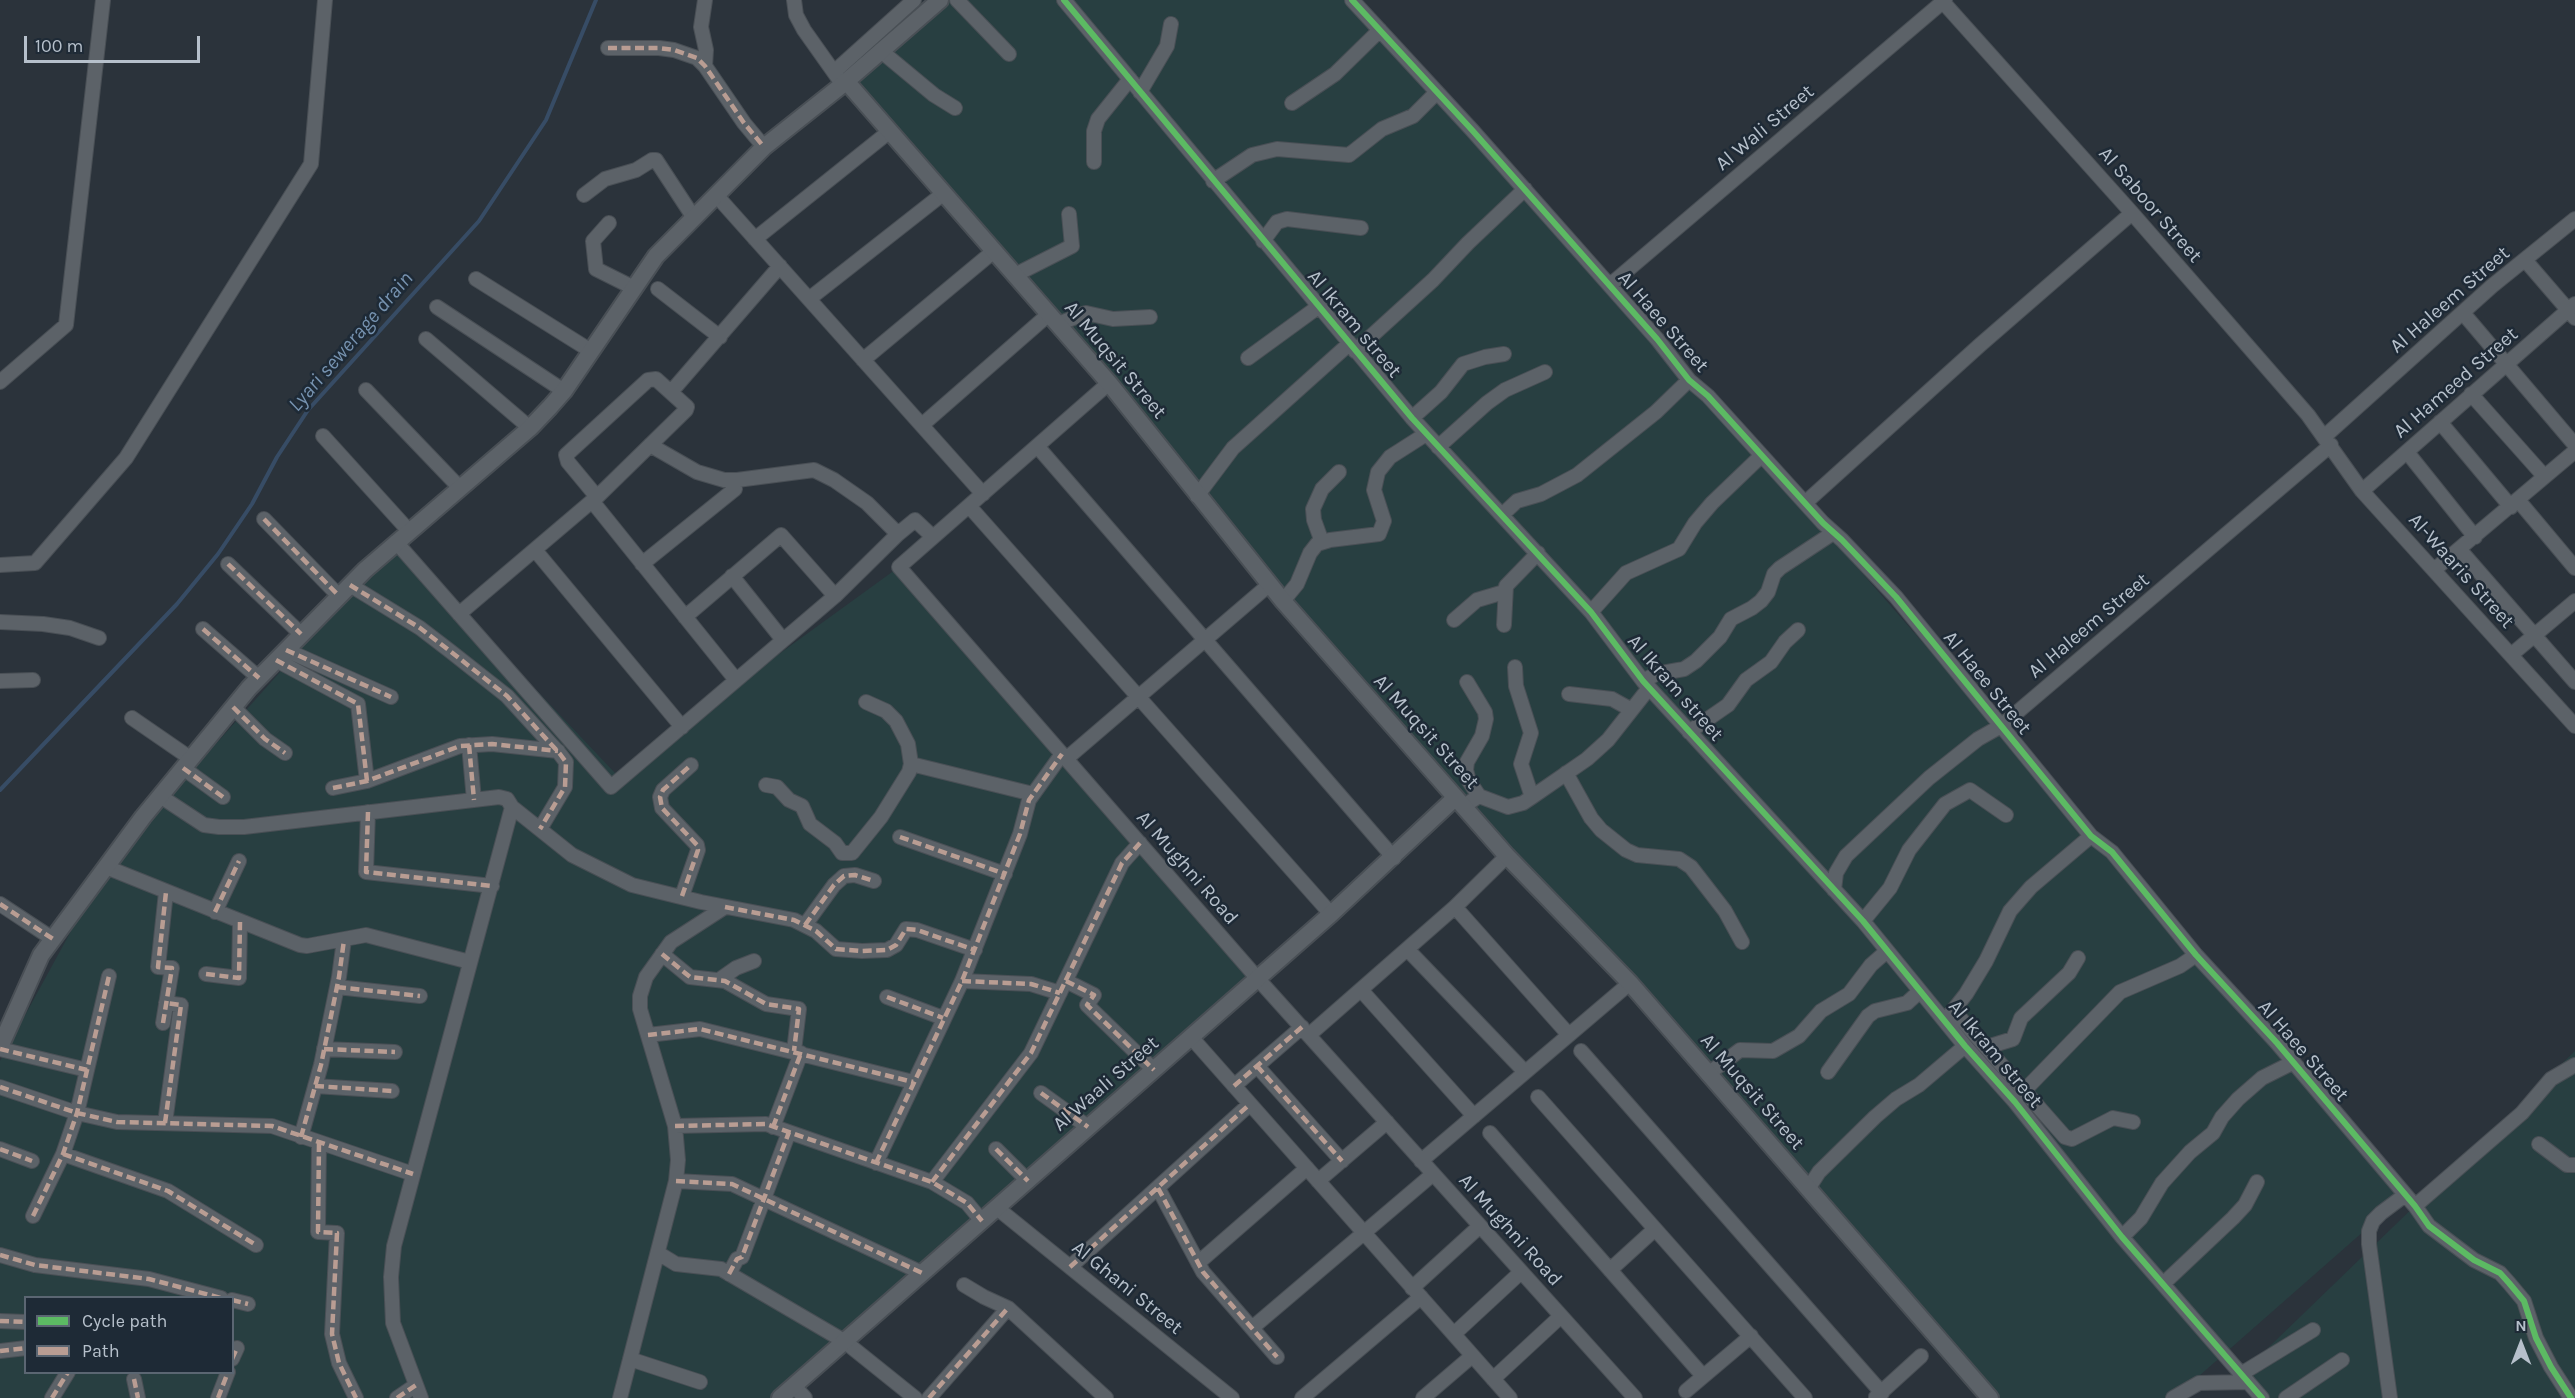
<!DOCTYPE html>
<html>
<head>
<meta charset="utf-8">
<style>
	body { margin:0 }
	#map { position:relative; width:2575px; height:1398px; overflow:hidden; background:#2b333b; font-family:Karla,sans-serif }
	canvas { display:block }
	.legend { position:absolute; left:24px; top:1296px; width:210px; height:78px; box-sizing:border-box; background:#1e2a36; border:2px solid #5b6672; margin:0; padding:8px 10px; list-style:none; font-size:18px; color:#b6c0cb }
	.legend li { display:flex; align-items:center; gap:12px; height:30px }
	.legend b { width:30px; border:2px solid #5b6672 }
	.north { position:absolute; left:2491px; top:1314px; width:60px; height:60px; -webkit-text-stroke:4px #1e2a36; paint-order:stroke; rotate:0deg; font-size:16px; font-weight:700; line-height:24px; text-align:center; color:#b6c0cb }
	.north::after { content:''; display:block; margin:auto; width:21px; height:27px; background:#b6c0cb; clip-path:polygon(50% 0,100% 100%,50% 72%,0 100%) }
	.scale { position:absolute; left:24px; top:36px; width:176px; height:27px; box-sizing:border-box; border:3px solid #b6c0cb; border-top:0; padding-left:8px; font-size:18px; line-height:21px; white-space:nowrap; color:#b6c0cb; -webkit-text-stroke:4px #1e2a36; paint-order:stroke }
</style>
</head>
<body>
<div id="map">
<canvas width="2575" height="1398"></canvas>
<ul class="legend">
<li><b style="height:8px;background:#5cba63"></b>Cycle path</li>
<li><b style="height:8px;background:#b99d93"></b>Path</li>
</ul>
<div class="north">N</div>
<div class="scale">100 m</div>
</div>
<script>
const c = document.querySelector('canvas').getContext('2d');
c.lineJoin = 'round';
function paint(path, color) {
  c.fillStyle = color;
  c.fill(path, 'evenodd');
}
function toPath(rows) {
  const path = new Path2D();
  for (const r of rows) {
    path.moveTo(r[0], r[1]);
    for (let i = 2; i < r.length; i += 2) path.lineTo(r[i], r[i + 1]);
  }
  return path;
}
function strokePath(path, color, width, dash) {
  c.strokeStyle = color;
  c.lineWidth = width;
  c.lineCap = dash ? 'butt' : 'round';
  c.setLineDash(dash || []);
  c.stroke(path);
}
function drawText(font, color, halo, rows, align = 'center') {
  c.font = font + ' Karla,sans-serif';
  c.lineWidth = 5;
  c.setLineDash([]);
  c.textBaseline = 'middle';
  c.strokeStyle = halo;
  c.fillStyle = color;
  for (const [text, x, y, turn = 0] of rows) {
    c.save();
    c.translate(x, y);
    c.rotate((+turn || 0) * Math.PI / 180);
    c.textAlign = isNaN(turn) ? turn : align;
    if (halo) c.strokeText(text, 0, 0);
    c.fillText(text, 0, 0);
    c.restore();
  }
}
paint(toPath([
	[940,0,1362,0,2405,1195,2174,1398,1989,1398,842,85],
	[396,542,615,773,899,567,1258,979,780,1398,0,1398,0,1061,106,867],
	[26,1298,232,1298,232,1372,26,1372],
	[2575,1051,2575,1398,2262,1398,2241,1374]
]), '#283f41');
strokePath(toPath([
	[0,790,177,604,218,554,252,504,277,457,308,410,479,221,546,120,596,0]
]), '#374c65', 4);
const minor = toPath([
	[705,0,701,27,706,50,705,66],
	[794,0,796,15,804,30,838,78],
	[957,0,1009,54],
	[1064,0,1412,418,1591,612,1643,681,1863,921,1965,1046,2015,1102,2122,1237,2262,1398],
	[1352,0,1472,130,1657,339,1689,380,1708,396,1823,523,1842,540,1896,597,2091,836,2112,852,2196,955,2277,1043,2415,1206,2429,1226,2474,1260,2500,1273,2509,1283,2524,1301,2536,1338,2551,1367,2571,1398],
	[1943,2,2132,213,2308,415,2362,491,2575,726],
	[608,48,659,48,674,50,697,58,705,66,744,123,764,147],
	[881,51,934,95,955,108],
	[834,72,914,0],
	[1140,92,1167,46,1171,24],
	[1292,103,1335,74,1380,30],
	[1094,162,1094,131,1098,119,1130,79],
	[1213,181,1252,155,1277,149,1349,155,1382,129,1413,116,1437,92],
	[584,195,605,179,636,170,652,160,656,160,694,218],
	[716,195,983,494],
	[609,223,593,241,596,269,634,288],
	[755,239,890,131],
	[1263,241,1277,222,1287,219,1361,228],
	[2525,260,2575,318],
	[1015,275,1072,246,1069,214],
	[476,279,591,351],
	[1610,285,1945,0],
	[658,289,720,337],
	[809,299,944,193],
	[437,307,564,391],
	[2463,313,2575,445],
	[1058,324,1086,313,1113,319,1150,317],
	[426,339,530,428],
	[1355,351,1433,280,1468,243,1525,189],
	[1248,358,1318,307],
	[863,360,994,251],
	[0,382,66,325,103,0],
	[1109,383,899,567,1258,979,1635,1398],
	[366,390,460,488],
	[671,392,780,266],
	[2471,394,2544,476],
	[1412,418,1441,392,1463,364,1485,357,1504,354],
	[2440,422,2511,507],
	[922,425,1049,314],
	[323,436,409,531],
	[2325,436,2492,286,2575,219],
	[650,445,697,472,724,480,737,480,814,470,834,480,867,503,898,534,915,520,933,537],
	[1037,446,1394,858],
	[1438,447,1487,403,1505,390,1545,372],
	[2407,452,2475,537],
	[2362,491,2575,304],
	[1197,496,1233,448,1349,344],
	[2518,500,2575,568],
	[592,501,736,680],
	[1805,503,1980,345,2132,213],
	[969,506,1331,914],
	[1502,515,1517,501,1541,494,1577,475,1656,412,1689,380],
	[264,519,339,596],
	[396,542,611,787,835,596,898,534],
	[1322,542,1314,520,1313,509,1322,489,1339,472],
	[535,550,682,727],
	[2460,550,2575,682],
	[228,564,301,634],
	[642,564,735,489],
	[0,565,35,563,126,458,311,164,325,0],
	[2434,570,2575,451],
	[732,576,783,640],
	[350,585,420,628,450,651,507,696,560,754,566,762,565,787,540,829],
	[1283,601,1297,584,1310,553,1317,544,1330,540,1379,534,1384,521,1374,490,1378,472,1390,457,1426,434],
	[1591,612,1626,573,1679,549,1695,523,1712,503,1761,456],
	[459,614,592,501,597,497,686,410,687,407,656,379,648,380,566,455,568,462,597,497],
	[685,617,781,535,835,596],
	[1454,620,1477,600,1504,592],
	[0,622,43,624,70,628,99,638],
	[1504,625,1506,586,1538,553],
	[203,629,259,678],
	[286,650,391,697],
	[2511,655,2575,601],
	[276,660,358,704,367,781],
	[1515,667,1516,686,1531,733,1521,764,1532,797],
	[0,681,33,680],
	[1643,681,1656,674,1684,669,1696,661,1720,637,1731,619,1752,608,1761,601,1768,592,1774,574,1780,568,1833,533],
	[1467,682,1485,712,1486,719,1482,736,1467,762,1466,770,1469,781,1479,796],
	[1569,694,1612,699,1630,709],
	[233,707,265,739,285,753],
	[132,718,190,758],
	[1689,732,1728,705,1746,680,1771,662,1785,642,1798,630],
	[469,745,474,800],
	[1066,759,1270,584],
	[911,764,1033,794],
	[183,768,223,797],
	[1566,773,1591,818,1601,830,1626,850,1637,855,1679,859,1691,867,1725,911,1742,942],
	[766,785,777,787,789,800,802,806,810,824,835,843,842,853,852,853,881,817,909,772,911,764,908,744,896,721,886,711,866,702],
	[333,788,367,781,460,746,492,744,558,751],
	[160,796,204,825,219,827,244,827,499,797,507,799,512,807,394,1246,391,1277,393,1323,421,1398],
	[1464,806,1479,796,1508,807,1523,803,1532,797,1587,759,1608,740,1649,688],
	[512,807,572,855,632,885,701,902,794,920,816,931,836,949,862,951,887,950,896,945,906,929,917,930,975,950],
	[368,812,366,872,492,886],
	[900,837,1005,874],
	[106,867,300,945,307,946,366,935,470,962],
	[1834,890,1836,873,1846,856,1929,778,1978,739,2001,726,2331,445],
	[682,896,698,850,697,845,662,808,660,797,663,790,691,765],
	[0,904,53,939],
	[1455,907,1507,856],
	[215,912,239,861],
	[1863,921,1890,888,1909,850,1945,804,1970,790,2006,815],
	[805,925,834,885,844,876,855,875,874,881],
	[1407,949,1525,1072],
	[662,954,690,977,725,981,766,1004,799,1009,794,1051],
	[206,974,239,978,240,922],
	[719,980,736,968,754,961],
	[962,981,1031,984,1060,993],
	[1066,981,1094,995,1087,1005,1154,1070],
	[337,987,420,996],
	[1361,990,1474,1116],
	[887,997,943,1018],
	[1954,1011,2065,1137,2072,1139,2113,1118,2133,1122],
	[1948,1017,1966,994,1986,961,2010,911,2031,887,2091,836],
	[163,1023,172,968,158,967,166,892],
	[648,1035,700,1029,913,1082],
	[1309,1035,1455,907,1569,1035],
	[1191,1037,1510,1398],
	[1987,1047,2013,1039,2021,1018,2069,973,2078,958],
	[0,1049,87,1070],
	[324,1049,395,1052],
	[1581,1051,1882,1393],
	[1257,1066,1342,1161],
	[1828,1072,1868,1016,1875,1011,1907,1003,1920,991],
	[1708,1074,1740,1050,1773,1051,1799,1036,1821,1011,1849,994,1871,965,1887,951],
	[315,1086,392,1091],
	[1234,1086,1302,1027],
	[0,1087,77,1113,117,1122,272,1126,413,1174],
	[1041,1093,1088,1127],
	[2020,1095,2120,992,2180,966,2196,955],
	[1538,1097,1805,1398],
	[165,1123,181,1005,166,1003],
	[675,1126,766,1124,932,1182,967,1203,982,1221],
	[773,1127,801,1053],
	[1490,1133,1703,1376],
	[301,1137,321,1065,339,977,344,940],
	[319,1143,318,1232,337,1233,332,1334,339,1363,356,1398],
	[2539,1144,2567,1165,2575,1165],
	[0,1149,32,1161],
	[996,1149,1028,1181],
	[63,1154,168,1191,256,1245],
	[1421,1161,1630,983],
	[876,1163,962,981,1020,834,1029,800,1062,754],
	[676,1181,732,1184,922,1273],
	[1318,1181,1387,1122],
	[932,1182,1031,1053,1122,863,1140,843],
	[1158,1188,1203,1272,1277,1357],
	[1808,1189,1819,1172,1875,1117,1896,1099,1919,1085,1965,1046],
	[2415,1206,2522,1113,2551,1079,2575,1065],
	[997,1208,1232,1398],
	[33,1216,63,1154,77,1113,109,976],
	[2122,1237,2141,1218,2162,1183,2190,1152,2213,1133,2222,1117,2238,1099,2262,1078,2292,1063],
	[658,1253,676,1264,721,1269,844,1341,915,1398],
	[0,1255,35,1265,149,1279,221,1298],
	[1198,1263,1307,1168],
	[1070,1267,1250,1104],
	[1610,1270,1655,1229],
	[729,1274,737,1259,742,1257,789,1132],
	[2163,1284,2233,1218,2245,1205,2257,1182],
	[964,1285,984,1297,1008,1308,1106,1398],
	[1412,1288,1480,1226],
	[232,1300,248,1304],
	[0,1321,26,1322],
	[1252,1328,1433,1174],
	[1454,1334,1521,1272],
	[0,1351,26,1348],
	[232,1359,237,1348],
	[630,1359,700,1382],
	[2241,1374,2313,1330],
	[134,1379,138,1398],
	[1493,1379,1561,1316],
	[794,1386,805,1398],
	[1686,1391,1751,1336],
	[1876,1397,1921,1356],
	[52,1398,68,1372],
	[218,1398,228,1372],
	[397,1398,416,1385],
	[620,1398,676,1181,678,1160,675,1126,640,1009,640,996,646,977,671,942,725,907],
	[929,1398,1008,1308],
	[1302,1398,1421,1297],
	[1423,1398,1472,1356],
	[2173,1398,2199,1383,2248,1382],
	[2286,1398,2342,1360],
	[2390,1398,2369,1244,2369,1231,2373,1221,2381,1213,2405,1195]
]);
const tertiary = toPath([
	[846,81,1109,383,1283,601,1507,856,1630,983,1990,1398],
	[0,1047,41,955,143,817,249,688,365,570,530,428,550,407,564,391,656,256,764,147,842,85,940,0],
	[780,1398,1331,914,1455,798]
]);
strokePath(minor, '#494f55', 16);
strokePath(tertiary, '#494f55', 20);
strokePath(minor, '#5c6268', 14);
strokePath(tertiary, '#5c6268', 16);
strokePath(toPath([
	[608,48,659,48,674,50,697,58,705,66,744,123,764,147],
	[264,519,339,596],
	[228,564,301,634],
	[350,585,420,628,450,651,507,696,560,754,566,762,565,787,540,829],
	[203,629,259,678],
	[286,650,391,697],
	[276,660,358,704,367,781],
	[233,707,265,739,285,753],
	[469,745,474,800],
	[183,768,223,797],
	[333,788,367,781,460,746,492,744,558,751],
	[368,812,366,872,492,886],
	[900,837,1005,874],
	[682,896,698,850,697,845,662,808,660,797,663,790,691,765],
	[0,904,53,939],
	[725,907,794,920,816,931,836,949,862,951,887,950,896,945,906,929,917,930,975,950],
	[215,912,239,861],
	[805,925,834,885,844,876,855,875,874,881],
	[662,954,690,977,725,981,766,1004,799,1009,794,1051],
	[206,974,239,978,240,922],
	[962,981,1031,984,1060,993],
	[1066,981,1094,995,1087,1005,1154,1070],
	[337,987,420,996],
	[887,997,943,1018],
	[163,1023,172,968,158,967,166,892],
	[648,1035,700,1029,913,1082],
	[0,1049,87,1070],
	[324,1049,395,1052],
	[1257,1066,1342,1161],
	[315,1086,392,1091],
	[1234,1086,1302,1027],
	[0,1087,77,1113,117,1122,272,1126,413,1174],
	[1041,1093,1088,1127],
	[165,1123,181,1005,166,1003],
	[675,1126,766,1124,932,1182,967,1203,982,1221],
	[773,1127,801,1053],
	[301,1137,321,1065,339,977,344,940],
	[319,1143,318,1232,337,1233,332,1334,339,1363,356,1398],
	[0,1149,32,1161],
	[996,1149,1028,1181],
	[63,1154,168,1191,256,1245],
	[876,1163,962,981,1020,834,1029,800,1062,754],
	[676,1181,732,1184,922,1273],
	[932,1182,1031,1053,1122,863,1140,843],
	[1158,1188,1203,1272,1277,1357],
	[33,1216,63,1154,77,1113,109,976],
	[0,1255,35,1265,149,1279,221,1298],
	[1070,1267,1250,1104],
	[729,1274,737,1259,742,1257,789,1132],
	[232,1300,248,1304],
	[0,1321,26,1322],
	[0,1351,26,1348],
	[232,1359,237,1348],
	[134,1379,138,1398],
	[52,1398,68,1372],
	[218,1398,228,1372],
	[397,1398,416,1385],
	[929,1398,1008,1308]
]), '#b99d93', 4.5, [9, 4.5]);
strokePath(toPath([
	[1064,0,1412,418,1591,612,1643,681,1863,921,1965,1046,2015,1102,2122,1237,2262,1398],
	[1352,0,1472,130,1657,339,1689,380,1708,396,1823,523,1842,540,1896,597,2091,836,2112,852,2196,955,2277,1043,2415,1206,2429,1226,2474,1260,2500,1273,2509,1283,2524,1301,2536,1338,2551,1367,2571,1398]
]), '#5cba63', 6);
drawText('20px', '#b6c0cb', '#1e2a36', [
	["Al Wali Street",1765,128,-40],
	["Al Saboor Street",2150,205,49],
	["Al Haleem Street",2450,300,-41],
	["Al Haee Street",1663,322,49],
	["Al Ikram street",1354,324,50],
	["Al Muqsit Street",1115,360,50],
	["Al Hameed Street",2456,383,-41],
	["Al-Waaris Street",2461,571,48],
	["Al Haleem Street",2089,626,-40],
	["Al Haee Street",1987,683,51],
	["Al Ikram street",1675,688,49],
	["Al Muqsit Street",1426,732,48],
	["Al Mughni Road",1187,868,49],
	["Al Haee Street",2303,1051,49],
	["Al Ikram street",1995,1054,50],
	["Al Waali Street",1106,1084,-41],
	["Al Muqsit Street",1752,1092,49],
	["Al Mughni Road",1510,1230,48],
	["Al Ghani Street",1127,1288,39]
]);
drawText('italic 21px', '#7692af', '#1e2a36', [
	["Lyari sewerage drain",351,342,-49]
]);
</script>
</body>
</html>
